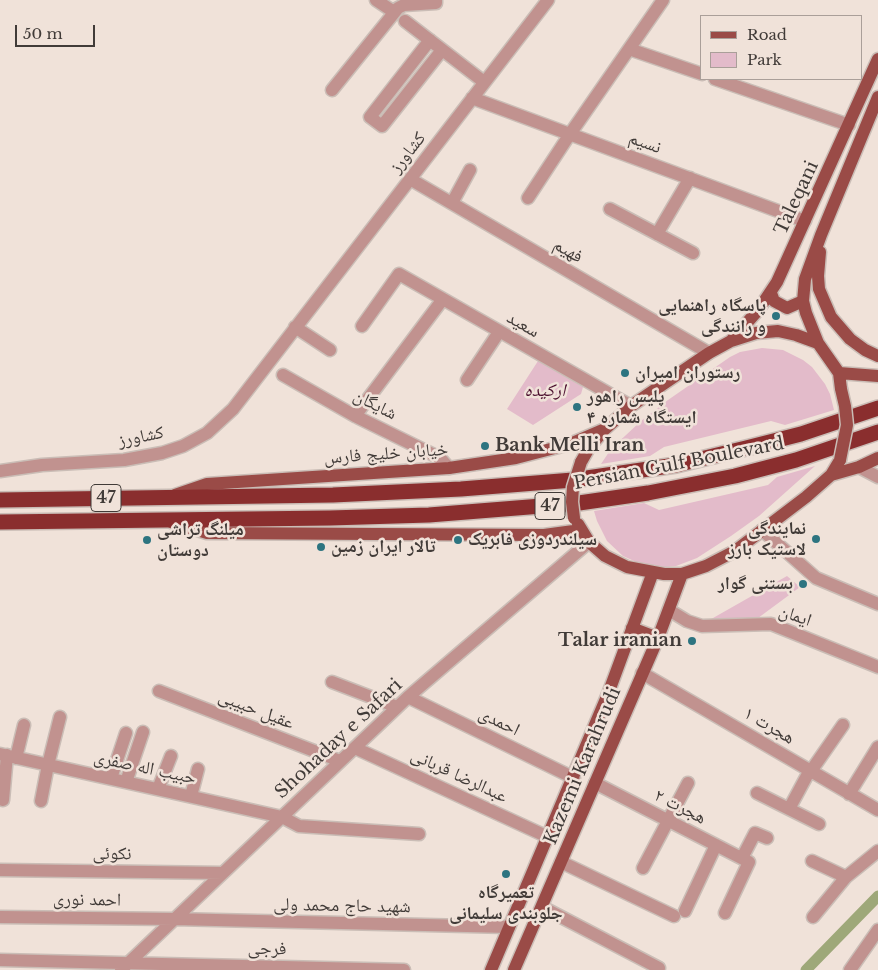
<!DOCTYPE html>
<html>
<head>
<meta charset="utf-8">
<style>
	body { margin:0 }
	#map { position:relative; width:878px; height:970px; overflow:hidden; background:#f0e2d9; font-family:"Libre Baskerville",serif }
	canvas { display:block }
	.legend { position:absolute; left:700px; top:15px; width:162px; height:65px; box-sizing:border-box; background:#f0e2d9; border:1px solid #aa9f99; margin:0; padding:6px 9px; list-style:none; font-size:15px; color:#413b38 }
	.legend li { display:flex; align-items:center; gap:10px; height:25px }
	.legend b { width:25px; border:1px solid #aa9f99 }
	.scale { position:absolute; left:15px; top:25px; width:80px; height:22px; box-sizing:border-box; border:2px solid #413b38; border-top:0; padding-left:6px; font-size:15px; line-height:18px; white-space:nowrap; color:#413b38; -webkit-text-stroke:4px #f0e2d9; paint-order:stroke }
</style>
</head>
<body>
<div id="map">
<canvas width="878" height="970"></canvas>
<ul class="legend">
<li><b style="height:6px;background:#9a4b47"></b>Road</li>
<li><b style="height:14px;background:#e3bbca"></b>Park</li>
</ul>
<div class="scale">50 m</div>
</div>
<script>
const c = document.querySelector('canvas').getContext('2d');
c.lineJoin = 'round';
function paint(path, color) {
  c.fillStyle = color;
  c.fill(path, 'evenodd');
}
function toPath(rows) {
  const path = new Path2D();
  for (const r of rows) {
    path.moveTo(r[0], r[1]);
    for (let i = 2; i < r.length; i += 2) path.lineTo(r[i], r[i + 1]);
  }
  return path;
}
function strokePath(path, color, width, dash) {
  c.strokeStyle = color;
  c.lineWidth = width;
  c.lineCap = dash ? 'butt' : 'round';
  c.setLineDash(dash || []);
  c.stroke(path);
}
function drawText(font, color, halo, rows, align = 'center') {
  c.font = font + ' "Libre Baskerville","Noto Naskh Arabic",serif';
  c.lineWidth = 5;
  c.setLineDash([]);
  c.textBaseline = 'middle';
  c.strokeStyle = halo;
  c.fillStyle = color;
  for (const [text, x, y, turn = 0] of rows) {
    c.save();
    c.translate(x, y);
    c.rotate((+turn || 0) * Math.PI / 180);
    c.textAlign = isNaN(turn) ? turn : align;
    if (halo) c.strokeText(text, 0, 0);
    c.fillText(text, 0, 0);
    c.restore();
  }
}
paint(toPath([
	[762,348,783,350,803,360,812,367,825,384,830,394,834,410,785,425,771,421,664,447,650,456,601,464,611,449,641,421,668,400,730,357,740,352],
	[538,361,583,387,581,394,533,425,507,409],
	[815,466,759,516,731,536,697,558,676,566,665,567,643,565,623,556,607,541,597,521,594,511,644,503,659,510,768,485,777,477],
	[787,576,800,587,754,621,706,622]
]), '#e3bbca');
strokePath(toPath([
	[806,970,878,896]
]), '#9ea879', 11);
const minor = toPath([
	[376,0,394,12],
	[405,21,484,82],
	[430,40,370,117,382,126,442,50],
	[629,49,702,74],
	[715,79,849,125],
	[332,90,398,8,404,5,436,3,436,0],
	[472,98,805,221],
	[410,179,709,353],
	[528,198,570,134,663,0],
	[452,203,470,170],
	[610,209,693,253],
	[657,234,690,178],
	[362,326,399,274,631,406],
	[295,327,330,350],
	[283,375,355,416,440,458,449,468],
	[467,380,499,332],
	[355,416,443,299],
	[859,467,878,477],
	[0,471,42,465,124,460,162,453,183,446,207,433,233,409,548,0],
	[762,530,816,578,878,604],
	[669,610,687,621,702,626,771,624,878,667],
	[642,673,878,810],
	[332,682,397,707],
	[159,691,340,761],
	[408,697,574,778],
	[355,748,548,837],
	[0,754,282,817,299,826,419,834],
	[16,758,24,725],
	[811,771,843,725],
	[111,778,126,733],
	[126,782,143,732],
	[595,783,749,862,725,913],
	[158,789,171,756],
	[757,793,819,824],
	[849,794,878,747],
	[191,796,198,769],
	[3,800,7,755],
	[41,801,48,765,60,717],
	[789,809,810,770],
	[742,858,755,833,767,838],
	[812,861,846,877],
	[561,862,674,916],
	[643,868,688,783],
	[0,870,223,873],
	[542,907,659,968],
	[685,911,716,845],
	[0,917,174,919,509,927],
	[813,917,846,877,878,851],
	[0,960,404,970],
	[121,970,408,697,589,542],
	[850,970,878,930]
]);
const major = toPath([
	[820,252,818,276,819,289,831,317,850,339,865,350,878,356],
	[771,293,774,301,787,308,803,301],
	[731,341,759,309,777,282,878,59],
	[818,343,806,313,803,301,805,279,821,235,878,97],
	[839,373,878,376],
	[581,462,589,448,605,429,631,406,709,353,731,341,756,333,778,331,796,335,818,343,839,373,841,389],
	[831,475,859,467,878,458],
	[175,495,207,484,449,468,516,458,570,444,605,429],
	[171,522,207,533,544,535,581,530],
	[578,524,589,542,605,556,627,567,664,574,682,574,706,566,735,551,806,497,831,475,840,460],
	[632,628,658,638],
	[491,970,608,694,653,572],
	[514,970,658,638,682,574]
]);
const highway = toPath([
	[0,500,333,495,461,489,573,480,676,465,746,448,801,434,878,408],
	[0,522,330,518,429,515,579,503,648,493,735,476,796,460,878,432]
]);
strokePath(minor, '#cabdb6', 15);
strokePath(major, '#cabdb6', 15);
strokePath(highway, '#cabdb6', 18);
strokePath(minor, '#c1928f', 12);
strokePath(major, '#9a4b47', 12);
strokePath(highway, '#8a2e2e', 15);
const majorBridge = toPath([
	[840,460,847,425,845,406,841,389],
	[574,518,572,502,573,487,581,462]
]);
strokePath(majorBridge, '#cabdb6', 15, []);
strokePath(majorBridge, '#9a4b47', 12);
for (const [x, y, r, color] of [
	[776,316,5,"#2d7480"],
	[625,373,5,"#2d7480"],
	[577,407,5,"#2d7480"],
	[485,446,5,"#2d7480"],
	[816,539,5,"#2d7480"],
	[147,540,5,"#2d7480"],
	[458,540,5,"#2d7480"],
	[321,547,5,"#2d7480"],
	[803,584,5,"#2d7480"],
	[692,641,5,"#2d7480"],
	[506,874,5,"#2d7480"]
]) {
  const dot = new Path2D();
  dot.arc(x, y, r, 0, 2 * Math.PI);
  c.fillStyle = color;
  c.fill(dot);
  strokePath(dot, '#f0e2d9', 2);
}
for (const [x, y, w] of [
	[106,498,30],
	[550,506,30]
]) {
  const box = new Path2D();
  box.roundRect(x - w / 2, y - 13.5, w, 27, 4);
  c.fillStyle = '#f0e2d9';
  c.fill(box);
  strokePath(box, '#413b38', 1);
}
drawText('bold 16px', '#413b38', null, [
	["47",106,498],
	["47",550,506]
]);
drawText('18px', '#413b38', '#f0e2d9', [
	["نسیم",645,143,20],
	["کشاورز",408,153,-52],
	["Taleqani",797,198,-65],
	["فهیم",568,251,30],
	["سعید",523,325,30],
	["شایگان",375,405,27],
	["کشاورز",141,437,-11],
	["خیابان خلیج فارس",386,454,-4],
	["Persian Gulf Boulevard",679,464,-11],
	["ایمان",795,616,19],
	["عقیل حبیبی",256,710,21],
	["احمدی",499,722,26],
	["هجرت ۱",769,726,30],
	["Shohaday e Safari",339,739,-43],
	["Kazemi Karahrudi",583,766,-67],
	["حبیب اله صفری",145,768,12],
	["عبدالرضا قربانی",459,776,25],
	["هجرت ۲",680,807,27],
	["نکوئی",112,854,1],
	["احمد نوری",87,900,1],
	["شهید حاج محمد ولی",342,906,1],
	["فرجی",267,949,1]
]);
drawText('bold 18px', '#413b38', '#f0e2d9', [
	["پاسگاه راهنمایی",766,306,"right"],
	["و رانندگی",766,327,"right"],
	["رستوران امیران",635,373],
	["پلیس راهور",587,397],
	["ایستگاه شماره ۴",587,418],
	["Bank Melli Iran",495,446],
	["نمایندگی",806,529,"right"],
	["لاستیک بارز",806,550,"right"],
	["میلنگ تراشی",157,530],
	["دوستان",157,551],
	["سیلندردوزی فابریک",468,540],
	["تالار ایران زمین",331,547],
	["بستنی گوار",793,584,"right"],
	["Talar iranian",682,641,"right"],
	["تعمیرگاه",506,893,"center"],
	["جلوبندی سلیمانی",506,914,"center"]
], 'left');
drawText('italic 18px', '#4d1130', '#f0e2d9', [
	["ارکیده",545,391]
]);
</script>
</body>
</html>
